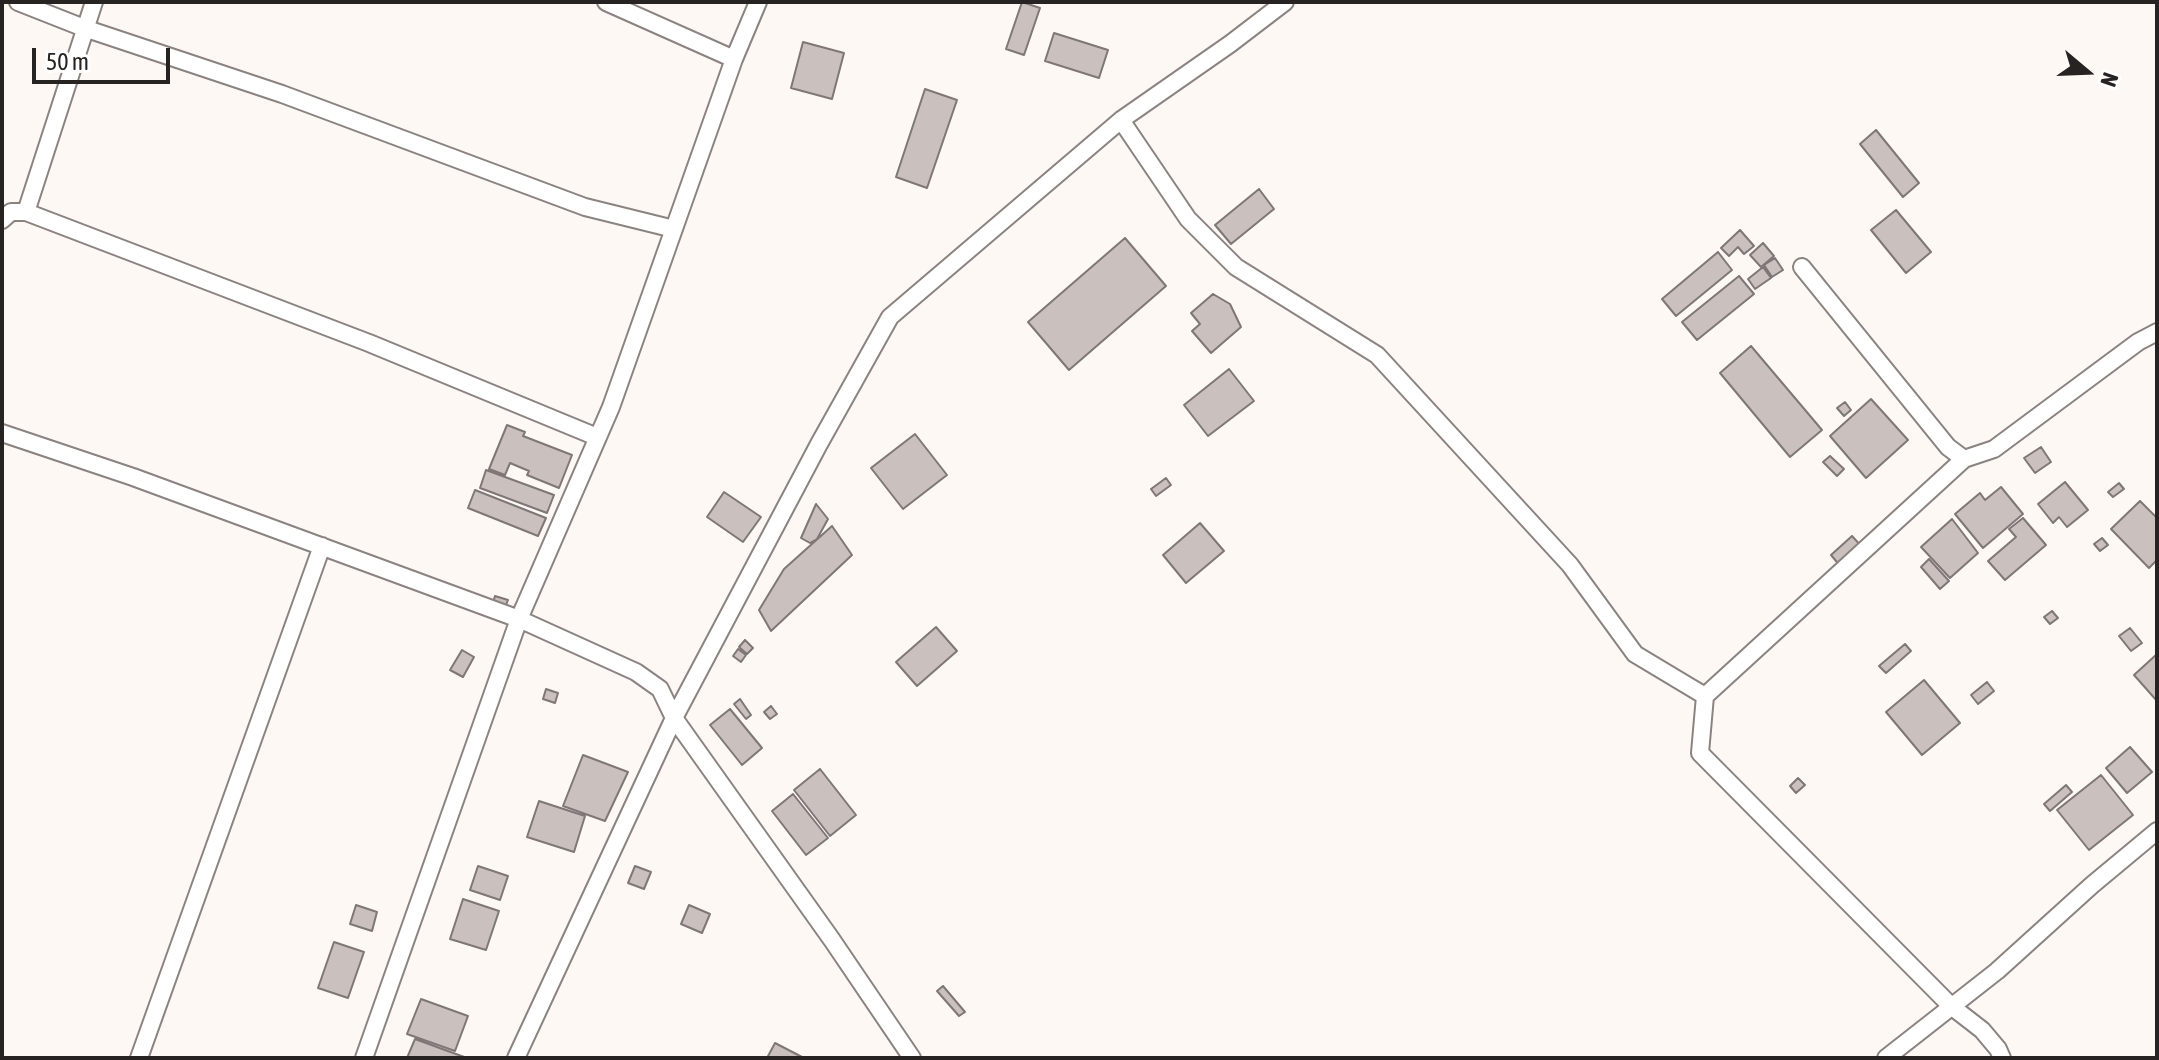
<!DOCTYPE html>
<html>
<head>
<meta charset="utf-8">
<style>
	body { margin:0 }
	#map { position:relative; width:2159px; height:1060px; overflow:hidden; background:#fef8f5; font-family:"Asap Condensed",sans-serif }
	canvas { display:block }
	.frame { position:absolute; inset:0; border:4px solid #262322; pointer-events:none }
	.north { position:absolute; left:2047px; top:32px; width:80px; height:80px; -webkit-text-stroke:6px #fff; paint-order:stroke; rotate:109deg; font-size:22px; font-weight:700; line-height:32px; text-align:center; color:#262322 }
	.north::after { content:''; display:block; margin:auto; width:28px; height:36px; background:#262322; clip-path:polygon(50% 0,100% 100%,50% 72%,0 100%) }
	.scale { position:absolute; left:32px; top:48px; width:138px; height:36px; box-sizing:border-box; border:4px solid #262322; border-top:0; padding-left:10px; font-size:24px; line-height:28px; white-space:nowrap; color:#262322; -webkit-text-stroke:6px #fff; paint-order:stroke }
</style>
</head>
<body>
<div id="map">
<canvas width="2159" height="1060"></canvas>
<div class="frame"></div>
<div class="north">N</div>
<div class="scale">50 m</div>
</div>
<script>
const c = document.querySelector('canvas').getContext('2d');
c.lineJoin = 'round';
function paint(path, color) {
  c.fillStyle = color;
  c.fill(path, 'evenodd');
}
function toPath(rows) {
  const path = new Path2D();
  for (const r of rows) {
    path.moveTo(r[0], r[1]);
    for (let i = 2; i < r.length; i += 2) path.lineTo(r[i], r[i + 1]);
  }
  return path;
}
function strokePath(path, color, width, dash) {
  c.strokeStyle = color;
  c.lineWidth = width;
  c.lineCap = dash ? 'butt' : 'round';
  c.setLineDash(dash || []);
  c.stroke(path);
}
const building = toPath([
	[1022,2,1040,8,1024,55,1006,49,1022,2],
	[1054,33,1108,50,1099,78,1045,61,1054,33],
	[803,42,844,53,832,99,791,88,803,42],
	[925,89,957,100,927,188,896,177,925,89],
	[1876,130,1919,183,1903,197,1860,144,1876,130],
	[1259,189,1274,209,1231,244,1215,225,1259,189],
	[1896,210,1931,252,1906,273,1871,230,1896,210],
	[1740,230,1754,246,1744,254,1738,247,1729,256,1721,248,1740,230],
	[1125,238,1166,286,1069,370,1028,322,1125,238],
	[1763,243,1774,256,1761,267,1750,255,1763,243],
	[1718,252,1732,270,1676,316,1662,299,1718,252],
	[1775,258,1783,270,1772,277,1764,265,1775,258],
	[1763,267,1771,278,1755,289,1748,279,1763,267],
	[1739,276,1754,294,1697,340,1682,322,1739,276],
	[1213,294,1230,304,1241,327,1211,353,1192,331,1200,324,1191,313,1213,294],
	[1751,346,1822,430,1790,457,1720,373,1751,346],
	[1229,369,1254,401,1208,436,1184,405,1229,369],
	[1871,399,1908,440,1866,478,1830,436,1871,399],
	[1845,402,1851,410,1844,416,1837,408,1845,402],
	[507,425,525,432,523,436,572,455,559,488,527,475,529,471,510,463,505,475,489,469,507,425],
	[915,434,947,475,903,509,871,468,915,434],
	[2041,447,2051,462,2035,473,2024,458,2041,447],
	[1830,456,1844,469,1837,476,1823,462,1830,456],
	[486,470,554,495,547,513,480,488,486,470],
	[1166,478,1171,485,1156,496,1151,489,1166,478],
	[2065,482,2088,510,2067,527,2059,517,2053,523,2038,504,2065,482],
	[2119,483,2124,489,2113,497,2108,492,2119,483],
	[2001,487,2023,514,1983,548,1955,514,1980,493,1985,500,2001,487],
	[475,490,546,518,538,536,468,508,475,490],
	[724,492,761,517,743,542,707,517,724,492],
	[2140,501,2157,518,2157,560,2149,568,2111,529,2140,501],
	[816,504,828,519,817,539,810,543,801,538,816,504],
	[2023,518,2046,545,2005,580,1988,561,2016,537,2009,529,2023,518],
	[1952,519,1978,553,1950,578,1921,547,1952,519],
	[1200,523,1224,551,1186,583,1163,555,1200,523],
	[832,526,852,555,771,631,759,610,784,569,832,526],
	[1852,536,1863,548,1841,567,1831,555,1852,536],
	[2102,538,2108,545,2100,551,2094,544,2102,538],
	[1929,559,1949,581,1940,589,1921,567,1929,559],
	[495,596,508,600,503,613,491,609,495,596],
	[2052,611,2058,618,2050,624,2044,617,2052,611],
	[936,627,957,651,917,686,896,662,936,627],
	[2130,628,2142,643,2131,651,2119,636,2130,628],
	[745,640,753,648,747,654,739,647,745,640],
	[1905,644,1911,651,1886,673,1879,666,1905,644],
	[738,649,746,655,741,662,733,656,738,649],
	[462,650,474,657,463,677,450,670,462,650],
	[2157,654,2157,701,2134,675,2157,654],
	[1924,680,1960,723,1922,755,1886,712,1924,680],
	[1987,682,1994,691,1978,704,1971,695,1987,682],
	[546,689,558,693,555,703,543,699,546,689],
	[740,699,751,715,746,719,734,704,740,699],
	[771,706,777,714,770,719,764,712,771,706],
	[730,709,762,748,742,765,710,725,730,709],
	[2130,747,2152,772,2127,793,2106,768,2130,747],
	[583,755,628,772,605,821,563,806,583,755],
	[820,769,856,815,830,836,794,790,820,769],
	[2101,775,2133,815,2089,850,2057,810,2101,775],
	[1798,778,1805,785,1796,793,1790,786,1798,778],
	[2066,785,2072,792,2050,811,2044,804,2066,785],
	[793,794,828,838,806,855,772,811,793,794],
	[539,801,585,816,574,852,527,837,539,801],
	[478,866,508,876,500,900,470,890,478,866],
	[635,866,651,872,644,889,628,883,635,866],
	[463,899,499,911,486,950,450,939,463,899],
	[356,905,377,912,372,931,350,924,356,905],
	[689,905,710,914,702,933,681,924,689,905],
	[334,942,364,952,348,998,318,988,334,942],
	[943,986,965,1012,959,1016,937,991,943,986],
	[421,999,468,1016,455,1051,407,1034,421,999],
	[415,1039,467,1058,407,1058,415,1039],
	[775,1043,804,1058,767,1058,775,1043]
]);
paint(building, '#cac1bf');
strokePath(building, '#7f7775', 2);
const street = toPath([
	[18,2,84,28,282,94,585,207,674,229],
	[606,2,734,59],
	[1121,120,1188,219,1236,267,1377,355,1570,565,1635,654,1705,696],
	[26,212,94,2],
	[2,220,11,212,26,212,369,343,597,437],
	[1802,267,1948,447,1964,459],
	[2,433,133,477,519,619,636,672,660,689,674,718,832,940,912,1058],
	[139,1058,322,546],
	[364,1058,519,619,611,407,734,59,758,2],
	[516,1058,674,718,819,444,890,317,1121,120,1230,44,1285,2],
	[1886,1058,1997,971,2092,885,2157,831],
	[2002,1058,1998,1049,1982,1030,1951,1006,1700,753,1705,696,1964,459,1994,449,2138,342,2157,332]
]);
strokePath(street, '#8b8380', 20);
strokePath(street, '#fff', 16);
</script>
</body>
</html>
